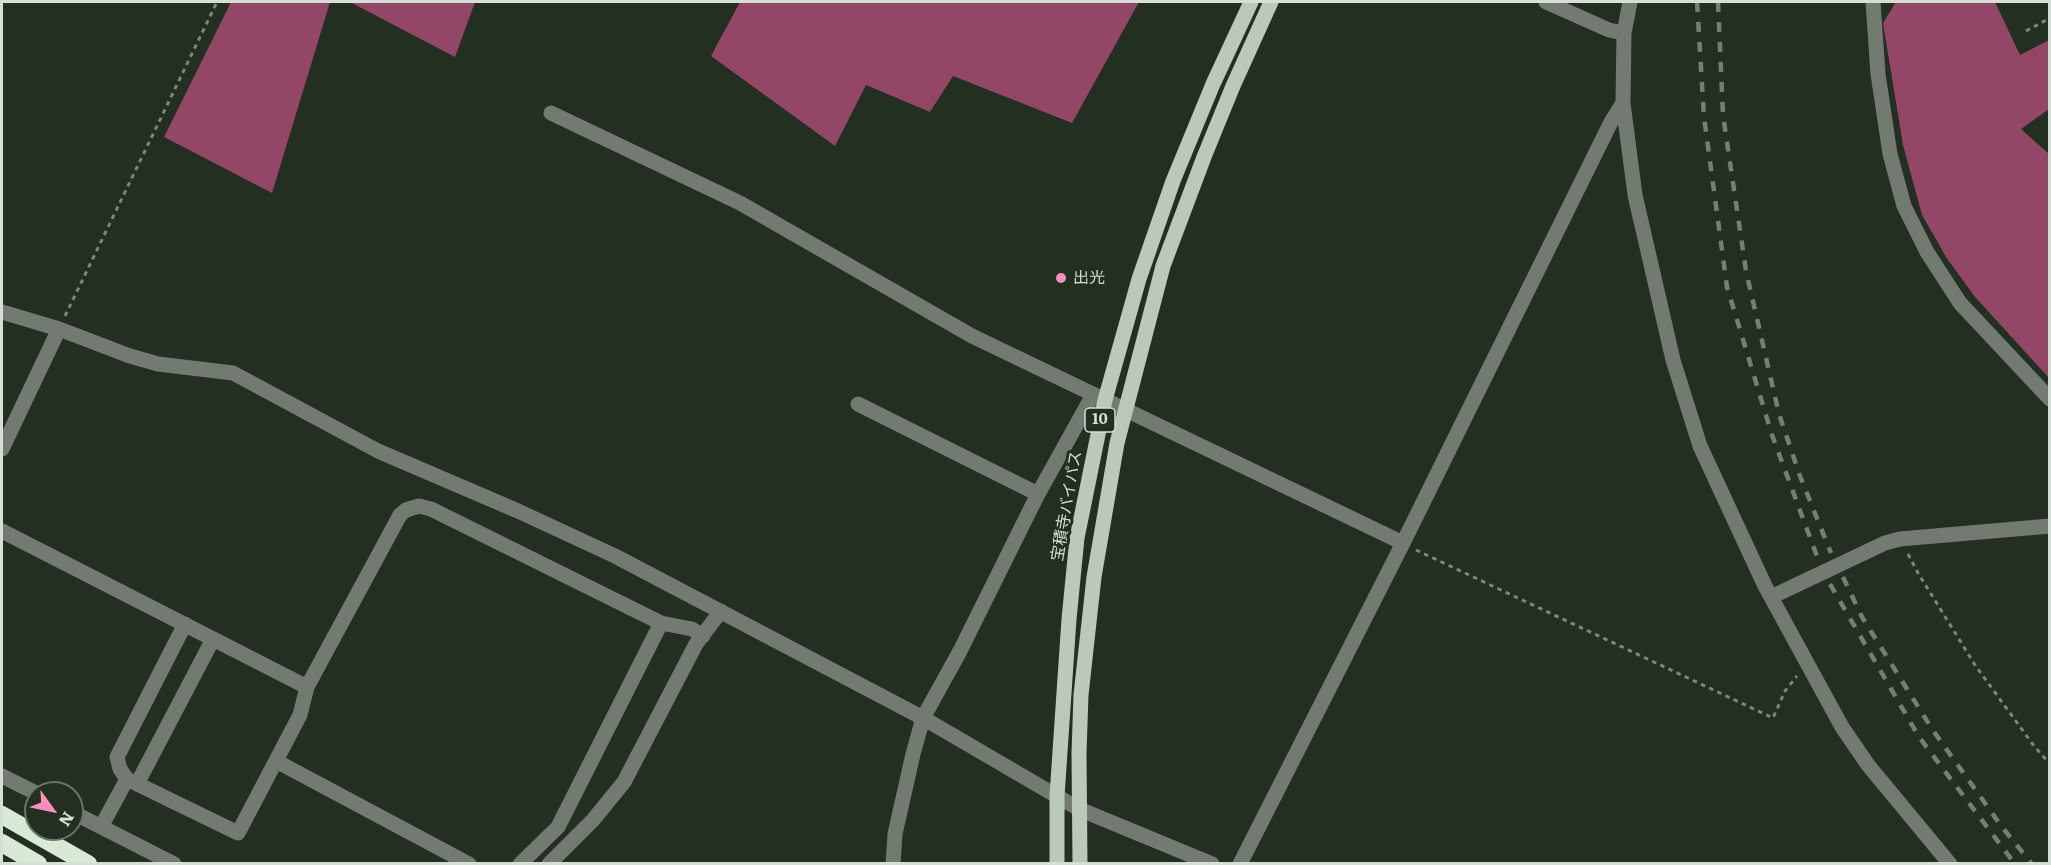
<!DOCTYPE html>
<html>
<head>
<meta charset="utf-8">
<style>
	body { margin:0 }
	#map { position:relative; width:2051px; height:865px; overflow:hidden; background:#222f21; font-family:Literata,serif }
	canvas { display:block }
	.frame { position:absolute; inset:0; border:3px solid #d6dfd6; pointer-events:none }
	.north { position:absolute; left:24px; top:781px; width:60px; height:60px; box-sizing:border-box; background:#222f21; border:2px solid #6a7569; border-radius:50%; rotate:123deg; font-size:16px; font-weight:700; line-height:24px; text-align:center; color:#d6dfd6 }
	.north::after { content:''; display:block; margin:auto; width:21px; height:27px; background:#fe8ebb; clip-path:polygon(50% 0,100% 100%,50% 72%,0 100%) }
</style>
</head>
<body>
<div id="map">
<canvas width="2051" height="865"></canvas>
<div class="frame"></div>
<div class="north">N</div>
</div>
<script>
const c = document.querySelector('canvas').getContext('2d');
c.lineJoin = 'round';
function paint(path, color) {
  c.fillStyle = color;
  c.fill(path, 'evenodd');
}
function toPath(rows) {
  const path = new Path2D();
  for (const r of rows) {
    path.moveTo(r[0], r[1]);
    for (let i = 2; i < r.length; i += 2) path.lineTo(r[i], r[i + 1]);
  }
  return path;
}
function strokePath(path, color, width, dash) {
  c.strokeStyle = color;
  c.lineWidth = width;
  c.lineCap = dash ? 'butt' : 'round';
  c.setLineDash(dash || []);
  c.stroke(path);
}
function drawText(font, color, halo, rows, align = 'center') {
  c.font = font + ' Literata,"Noto Sans JP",serif';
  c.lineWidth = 6;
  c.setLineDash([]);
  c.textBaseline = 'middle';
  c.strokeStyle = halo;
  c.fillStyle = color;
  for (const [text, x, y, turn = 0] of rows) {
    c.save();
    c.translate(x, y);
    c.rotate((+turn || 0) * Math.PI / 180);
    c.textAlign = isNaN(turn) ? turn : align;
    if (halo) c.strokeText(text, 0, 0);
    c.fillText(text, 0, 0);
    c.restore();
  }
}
paint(toPath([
	[231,2,330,2,272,193,164,137],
	[350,2,475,2,455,57],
	[740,2,1139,2,1072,123,953,76,930,112,866,85,835,146,711,56],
	[1896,2,1995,2,2020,55,2049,40,2049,109,2021,129,2049,154,2049,378,1975,297,1946,257,1922,215,1903,145,1883,23]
]), '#934666');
strokePath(toPath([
	[2026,31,2050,18],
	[65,316,217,2],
	[1416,550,1773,718,1785,691,1797,676],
	[1908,554,1918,573,1975,665,2034,746,2050,764]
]), '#7c877c', 3, [4.5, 4.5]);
strokePath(toPath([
	[1546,2,1609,30,1624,33],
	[1630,2,1624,33,1623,103,1635,195,1673,360,1700,446,1765,586,1842,727,1868,765,1950,864],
	[1873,2,1878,74,1890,154,1904,206,1927,252,1960,303,2050,399],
	[551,113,740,203,972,336,1403,543],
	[2,312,59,329,130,356,158,364,233,373,378,451,518,511,615,556,923,718,1079,809,1212,864],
	[858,404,1038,494],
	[2,449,59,329],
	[2,531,307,687],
	[1771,597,1885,543,1900,539,2050,526],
	[185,624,117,757,120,769,127,779,238,833,300,715,307,687,400,515,406,510,419,506,431,509,661,623,692,629,703,636],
	[276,761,469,864],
	[2,776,36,793],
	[137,784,213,639],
	[72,812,174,864],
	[101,827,127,779],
	[520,864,558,827,661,623],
	[549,864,593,820,624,782,696,644,721,611],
	[893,864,895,834,913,754,923,718,960,651,1038,494,1093,395],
	[1240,864,1403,543,1611,122,1623,103]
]), '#737a72', 15);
strokePath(toPath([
	[1057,864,1057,796,1069,619,1077,538,1105,400,1139,279,1173,181,1213,84,1251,2],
	[1080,864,1079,753,1081,695,1094,577,1117,443,1163,266,1204,157,1233,86,1271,2]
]), '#bbc9ba', 15);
strokePath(toPath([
	[2,815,88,864],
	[2,843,38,864]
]), '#d8e9d6', 18);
strokePath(toPath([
	[1697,2,1704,117,1727,287,1772,435,1818,559],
	[1718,2,1723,115,1746,271,1779,414,1800,476,1831,553],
	[1843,577,1862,617,1932,729,2002,827,2032,864],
	[1830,584,1919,737,2015,864]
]), '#758074', 4.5, [10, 10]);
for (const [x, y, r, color] of [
	[1061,278,6,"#fe8ebb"]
]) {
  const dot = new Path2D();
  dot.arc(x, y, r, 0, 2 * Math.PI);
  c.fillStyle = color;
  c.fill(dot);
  strokePath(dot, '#222f21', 2);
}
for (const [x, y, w] of [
	[1100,420,30]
]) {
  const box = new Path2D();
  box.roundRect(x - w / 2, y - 12, w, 24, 4.5);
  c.fillStyle = '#222f21';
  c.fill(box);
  strokePath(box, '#d6dfd6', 1.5);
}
drawText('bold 15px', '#d6dfd6', null, [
	["10",1100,420]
]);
drawText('16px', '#d6dfd6', '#222f21', [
	["出光",1073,278]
], 'left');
drawText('16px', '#d6dfd6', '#222f21', [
	["宝積寺バイパス",1067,506,-80]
]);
</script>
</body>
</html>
